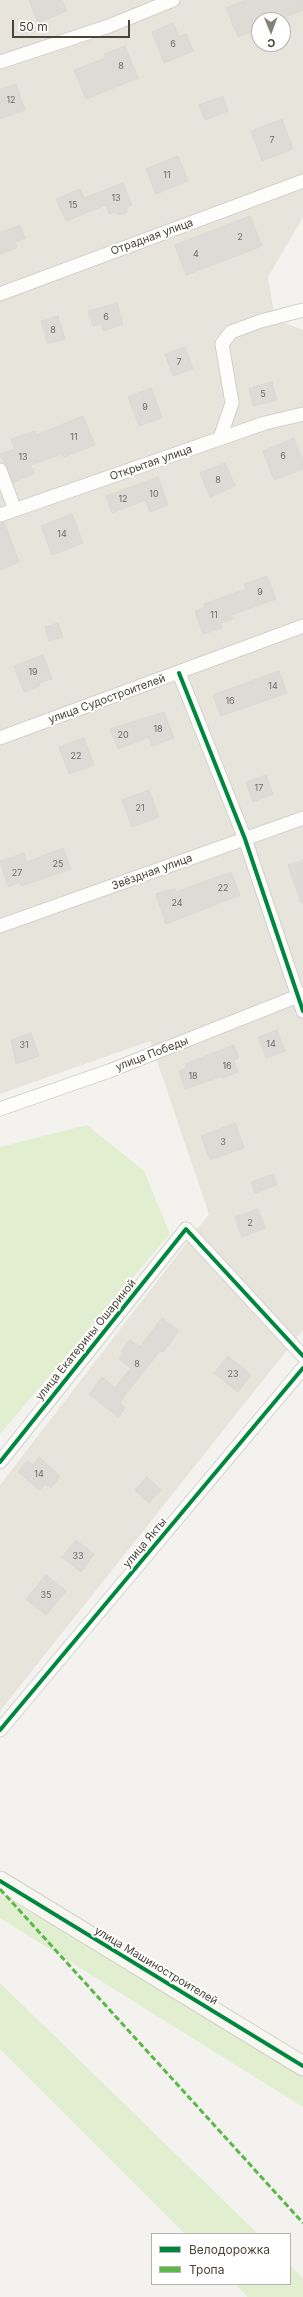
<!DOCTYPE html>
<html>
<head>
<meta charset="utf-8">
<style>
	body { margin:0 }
	#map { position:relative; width:303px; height:2297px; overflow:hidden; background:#f4f2ee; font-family:Inter,sans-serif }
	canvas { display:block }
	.legend { position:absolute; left:151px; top:2233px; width:140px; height:52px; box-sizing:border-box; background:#fff; border:1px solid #b7b4b0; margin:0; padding:5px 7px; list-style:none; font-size:12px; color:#4b4439 }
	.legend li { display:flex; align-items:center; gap:8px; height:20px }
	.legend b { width:20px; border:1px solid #b7b4b0 }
	.north { position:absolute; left:251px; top:12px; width:40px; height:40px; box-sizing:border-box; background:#fff; border:1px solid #b7b4b0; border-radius:50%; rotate:179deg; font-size:11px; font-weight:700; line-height:16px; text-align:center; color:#4b4439 }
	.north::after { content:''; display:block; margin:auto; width:14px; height:18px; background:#868178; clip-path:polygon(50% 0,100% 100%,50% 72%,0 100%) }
	.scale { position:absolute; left:12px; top:20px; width:118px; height:18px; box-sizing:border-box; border:2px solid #4b4439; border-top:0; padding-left:5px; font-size:12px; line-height:14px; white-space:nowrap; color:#4b4439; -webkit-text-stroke:3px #fff; paint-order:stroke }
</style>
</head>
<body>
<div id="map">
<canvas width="303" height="2297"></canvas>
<ul class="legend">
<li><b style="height:5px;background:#00873e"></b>Велодорожка</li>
<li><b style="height:5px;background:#58b947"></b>Тропа</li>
</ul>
<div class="north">С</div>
<div class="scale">50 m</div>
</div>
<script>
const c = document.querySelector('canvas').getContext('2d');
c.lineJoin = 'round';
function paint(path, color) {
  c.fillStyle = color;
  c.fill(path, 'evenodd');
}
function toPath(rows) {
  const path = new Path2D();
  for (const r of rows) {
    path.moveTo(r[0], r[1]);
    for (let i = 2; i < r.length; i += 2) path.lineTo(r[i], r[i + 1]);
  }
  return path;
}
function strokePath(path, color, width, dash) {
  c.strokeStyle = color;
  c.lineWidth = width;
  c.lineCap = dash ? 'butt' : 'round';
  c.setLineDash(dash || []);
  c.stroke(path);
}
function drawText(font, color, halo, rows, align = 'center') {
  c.font = font + ' Inter,sans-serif';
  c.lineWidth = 4;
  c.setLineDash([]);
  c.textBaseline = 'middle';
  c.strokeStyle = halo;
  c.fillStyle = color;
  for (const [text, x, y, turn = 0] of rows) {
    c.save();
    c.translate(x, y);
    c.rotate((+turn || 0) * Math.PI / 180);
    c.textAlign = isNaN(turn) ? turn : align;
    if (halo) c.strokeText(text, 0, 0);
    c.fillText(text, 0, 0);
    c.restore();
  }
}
paint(toPath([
	[0,0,303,0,303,217,268,277,275,319,303,330,303,1330,0,1711,0,1485,209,1214,150,1041,0,1094],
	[259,20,283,20,283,44,259,44]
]), '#e7e4dc');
paint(toPath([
	[87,1125,144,1171,170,1234,0,1434,0,1147],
	[0,1895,303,2066,303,2107,0,1918],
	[0,1984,0,1983,258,2234,185,2234,0,2049],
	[290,2265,303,2278,303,2297,248,2297,235,2284,290,2284]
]), '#e1eecf');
const building = toPath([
	[29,0,62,0,67,11,38,23,29,0],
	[246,0,303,0,303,10,278,20,259,20,259,29,238,37,226,8,246,0],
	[173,23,179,37,186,34,193,51,164,63,152,32,173,23],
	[125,46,138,78,86,99,74,70,106,58,104,54,125,46],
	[16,84,25,110,0,119,0,89,16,84],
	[223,96,228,111,205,120,199,105,223,96],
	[282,119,293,149,262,161,251,131,282,119],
	[178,156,188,181,156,194,146,169,178,156],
	[123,183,132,205,128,207,126,213,120,215,114,212,109,214,106,205,66,221,56,199,80,189,84,198,123,183],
	[250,216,262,246,186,275,175,245,250,216],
	[20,225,25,238,15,242,17,248,0,254,0,233,20,225],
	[117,303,123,324,103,331,101,324,93,326,88,311,117,303],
	[58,316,65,339,48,344,41,321,58,316],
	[185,347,193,369,173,376,165,354,185,347],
	[272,382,277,400,253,406,249,388,272,382],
	[151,388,162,418,139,426,128,397,151,388],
	[83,416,95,445,64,457,62,454,31,465,34,474,13,482,0,454,15,449,11,439,35,431,36,435,83,416],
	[294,438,303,461,303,469,274,480,263,451,294,438],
	[225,463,235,486,210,497,200,473,225,463],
	[158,477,168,505,150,512,145,500,112,513,106,496,158,477],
	[72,514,83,543,52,555,41,526,72,514],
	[4,522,19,562,0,570,0,523,4,522],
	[267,576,276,599,231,615,233,619,220,623,222,628,203,634,195,611,205,607,204,604,246,589,244,584,267,576],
	[58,623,63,637,49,641,45,627,58,623],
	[43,655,52,679,39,683,40,686,24,692,14,666,43,655],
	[279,671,287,693,221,716,213,695,279,671],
	[164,712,174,738,152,746,149,737,118,749,110,729,164,712],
	[84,738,94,765,69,774,59,747,84,738],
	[266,775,273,794,253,802,246,782,266,775],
	[149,790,159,817,132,827,122,800,149,790],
	[63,848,71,869,21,886,20,882,8,887,0,861,24,853,27,862,63,848],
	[303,860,303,903,301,903,288,865,303,860],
	[231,872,240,895,166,924,156,894,175,888,176,892,231,872],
	[277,1030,285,1051,266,1058,258,1037,277,1030],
	[31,1033,39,1056,16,1064,11,1040,31,1033],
	[234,1045,239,1058,234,1060,238,1072,222,1078,222,1076,185,1089,179,1071,186,1068,185,1064,234,1045],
	[235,1123,244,1148,210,1160,201,1136,235,1123],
	[274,1174,277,1185,255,1193,251,1182,274,1174],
	[258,1209,265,1228,242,1237,235,1217,258,1209],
	[162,1318,179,1331,163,1352,160,1351,125,1395,120,1403,125,1408,118,1417,89,1394,102,1377,115,1388,131,1368,119,1359,124,1353,121,1351,130,1340,140,1347,162,1318],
	[228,1356,251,1375,238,1392,214,1373,228,1356],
	[39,1457,60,1476,51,1488,45,1484,40,1490,18,1472,27,1461,33,1465,39,1457],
	[147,1477,161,1490,149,1503,135,1490,147,1477],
	[76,1540,94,1554,81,1572,62,1557,76,1540],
	[46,1575,66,1591,46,1615,26,1599,46,1575]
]);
paint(building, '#dedbd6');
strokePath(building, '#dcd9d4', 1);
const street = toPath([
	[0,62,109,26,173,0],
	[0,294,303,181],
	[220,438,232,403,222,344,231,332,261,321,303,310],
	[0,470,15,510],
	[0,515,265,423,303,414],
	[179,673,245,839,303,1011],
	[0,738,303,626],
	[0,926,303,818],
	[0,1109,109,1071,303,994],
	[0,1462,186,1229,303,1356],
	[0,1730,303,1368]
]);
const secondary = toPath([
	[0,1881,303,2066]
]);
strokePath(street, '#d2d0cb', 15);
strokePath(secondary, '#d3cfc5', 21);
strokePath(street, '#fdfdfc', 13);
strokePath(secondary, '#f7f6f1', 19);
strokePath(toPath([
	[0,1889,303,2223]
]), '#58b947', 3, [6, 3]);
strokePath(toPath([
	[179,673,245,839,303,1011],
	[0,1462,186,1229,303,1356],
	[0,1730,303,1368],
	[0,1881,303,2066]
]), '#00873e', 4);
drawText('9px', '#706a61', null, [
	["6",173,44],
	["8",121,66],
	["12",11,100],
	["7",272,140],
	["11",167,175],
	["13",116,198],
	["15",73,205],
	["2",240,237],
	["4",196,254],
	["6",106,317],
	["8",53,330],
	["7",179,362],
	["5",263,394],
	["9",145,407],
	["11",74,437],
	["6",283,456],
	["13",23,457],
	["8",218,480],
	["10",154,494],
	["12",123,499],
	["14",62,534],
	["9",260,592],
	["11",214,615],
	["19",33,672],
	["14",273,686],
	["16",230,701],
	["18",158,729],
	["20",123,735],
	["22",76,756],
	["17",259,788],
	["21",140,808],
	["25",58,864],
	["27",17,873],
	["22",223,888],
	["24",177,903],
	["14",271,1044],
	["31",24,1045],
	["16",227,1066],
	["18",193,1076],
	["3",223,1142],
	["2",250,1223],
	["8",137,1364],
	["23",233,1374],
	["14",39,1474],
	["33",78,1556],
	["35",46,1595]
]);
drawText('11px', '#4b4439', '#fff', [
	["Отрадная улица",152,237,-20],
	["Открытая улица",151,463,-19],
	["улица Судостроителей",107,699,-20],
	["Звёздная улица",152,872,-20],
	["улица Победы",152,1054,-21],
	["улица Екатерины Ошариной",86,1340,-51],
	["улица Якты",145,1543,-50],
	["улица Машиностроителей",156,1966,31]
]);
</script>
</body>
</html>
